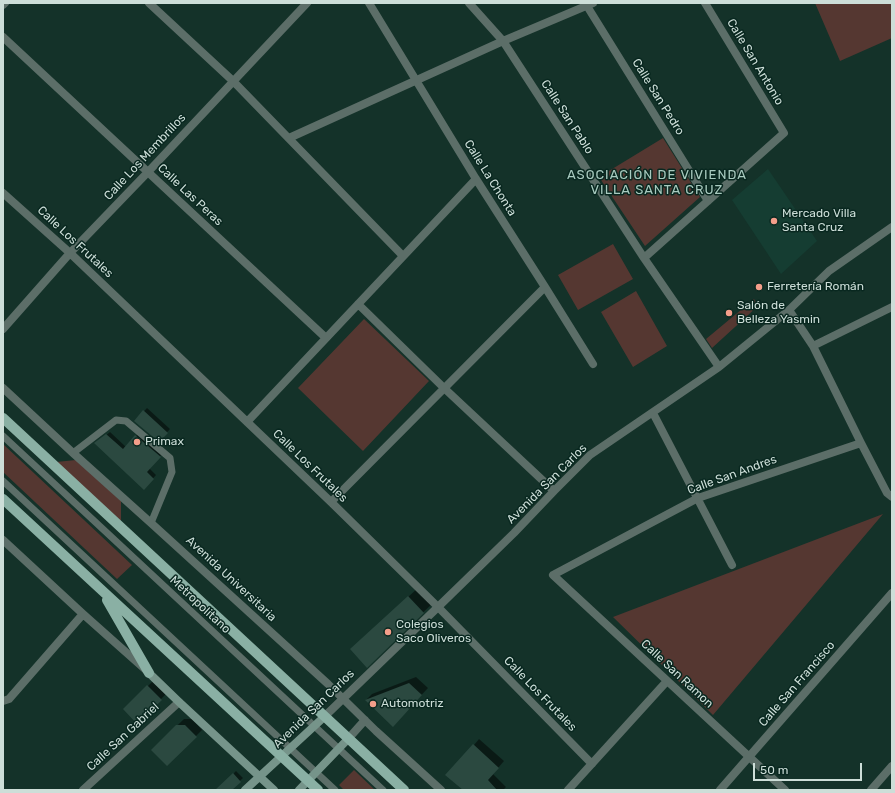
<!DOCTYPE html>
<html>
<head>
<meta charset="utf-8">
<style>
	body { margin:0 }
	#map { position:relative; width:895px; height:793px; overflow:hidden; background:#143229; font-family:Rubik,sans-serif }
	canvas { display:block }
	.frame { position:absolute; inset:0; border:4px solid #cdded8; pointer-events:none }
	.scale { position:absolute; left:753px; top:763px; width:109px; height:18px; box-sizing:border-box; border:2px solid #cdded8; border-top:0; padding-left:5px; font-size:12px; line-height:14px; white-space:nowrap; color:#cdded8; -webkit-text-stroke:3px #092820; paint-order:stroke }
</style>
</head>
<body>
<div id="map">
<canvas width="895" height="793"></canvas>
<div class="frame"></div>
<div class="scale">50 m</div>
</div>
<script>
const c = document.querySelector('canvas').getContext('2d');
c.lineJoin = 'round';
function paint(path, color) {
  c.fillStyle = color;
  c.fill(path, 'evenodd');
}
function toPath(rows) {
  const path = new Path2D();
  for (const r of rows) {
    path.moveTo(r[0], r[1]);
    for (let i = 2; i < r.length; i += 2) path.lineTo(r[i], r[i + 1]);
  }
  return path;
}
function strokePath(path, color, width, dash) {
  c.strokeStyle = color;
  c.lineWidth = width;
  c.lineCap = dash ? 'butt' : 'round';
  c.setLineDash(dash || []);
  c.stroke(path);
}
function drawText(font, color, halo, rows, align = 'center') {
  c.font = font + ' Rubik,sans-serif';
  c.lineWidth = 3;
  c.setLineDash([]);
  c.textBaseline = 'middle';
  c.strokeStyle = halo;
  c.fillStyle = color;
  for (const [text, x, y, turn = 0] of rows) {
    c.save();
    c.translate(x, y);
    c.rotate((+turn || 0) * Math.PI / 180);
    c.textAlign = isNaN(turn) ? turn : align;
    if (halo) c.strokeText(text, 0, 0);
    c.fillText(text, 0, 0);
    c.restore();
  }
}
paint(toPath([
	[768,169,817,241,781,274,732,200]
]), '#153d32');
paint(toPath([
	[815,3,892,3,892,38,840,61],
	[663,138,700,197,645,246,599,177],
	[613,244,633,279,578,310,558,275],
	[636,291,667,346,633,367,601,312],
	[754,299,758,306,712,348,706,339],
	[364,319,429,381,363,451,298,388],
	[3,444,132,565,117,579,3,472],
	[76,460,121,501,121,521,56,462],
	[883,514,713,715,613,617],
	[354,770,375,790,344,790,339,785]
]), '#553731');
paint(toPath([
	[147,408,170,429,159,441,135,421],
	[110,432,126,447,139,433,163,453,149,468,156,475,144,489,99,441],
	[419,587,433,603,367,666,361,640],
	[416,677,428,688,399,719,366,700,372,694],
	[154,680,167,693,138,722,125,709],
	[184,719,192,719,202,730,167,765,152,750],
	[479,739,504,761,493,774,506,787,503,790,464,790,474,745],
	[236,771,243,778,230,790,226,790,222,785]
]), '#0007');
paint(toPath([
	[143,410,168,433,159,442,134,421],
	[106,434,123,449,135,435,161,457,147,472,154,479,144,490,94,443],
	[408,596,424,613,367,668,350,649],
	[409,683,422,695,393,727,365,700],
	[147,685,162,700,137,724,123,709],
	[176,725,185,725,197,737,167,766,151,750],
	[473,744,499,768,488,780,497,790,463,790,445,775],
	[233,773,241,782,232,790,215,790]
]), '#2b4940');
strokePath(toPath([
	[3,436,383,790],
	[73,453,116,420,126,421,170,458,172,472,151,523],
	[3,481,335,790]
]), '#5c6e68', 7);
strokePath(toPath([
	[149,3,233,81,403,256],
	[369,3,476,179,545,287,593,364],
	[469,3,503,41,644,258,719,367],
	[3,5,5,3],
	[587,6,708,201],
	[3,37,326,338],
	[289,138,503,41,593,3],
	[3,193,70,253,331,502,438,607,592,764],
	[644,258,784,133,705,3],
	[358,304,444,388,554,491],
	[789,310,813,346,861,443,887,493,892,497],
	[3,329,70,253,148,172,307,3],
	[813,346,892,307],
	[3,388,73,453,151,523,328,684,376,731,441,790],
	[653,413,732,565],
	[247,422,476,179],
	[331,502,545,287],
	[3,540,83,614,146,670],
	[3,701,9,699,83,614],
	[324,717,438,607,514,533,554,491,590,455,719,367,789,310,829,271,892,227],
	[348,739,365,720],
	[83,790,179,702],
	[568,790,667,681],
	[720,790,892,593],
	[785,790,553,575,698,498,861,443],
	[871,790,892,766]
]), '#5c6e68', 8);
strokePath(toPath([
	[149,673,179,702,274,790],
	[245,790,324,717],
	[299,790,348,739]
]), '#76948a', 8);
strokePath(toPath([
	[3,418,404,790],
	[3,499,318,790],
	[107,600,149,673]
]), '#8ab0a4', 10);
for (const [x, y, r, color] of [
	[774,221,4,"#f49e8a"],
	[759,287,4,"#f49e8a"],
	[729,313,4,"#f49e8a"],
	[137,442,4,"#f49e8a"],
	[388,632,4,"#f49e8a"],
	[373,704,4,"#f49e8a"]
]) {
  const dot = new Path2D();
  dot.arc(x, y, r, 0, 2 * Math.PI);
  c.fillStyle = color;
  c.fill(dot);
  strokePath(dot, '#092820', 1.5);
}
drawText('12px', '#cdded8', '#092820', [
	["Calle San Antonio",755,62,59],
	["Calle San Pedro",658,97,58],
	["Calle San Pablo",567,117,57],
	["Calle Los Membrillos",145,157,-47],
	["Calle La Chonta",490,178,58],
	["Calle Las Peras",190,195,43],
	["Calle Los Frutales",75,242,43],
	["Calle Los Frutales",310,466,44],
	["Calle San Andres",732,475,-20],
	["Avenida San Carlos",547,484,-45],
	["Avenida Universitaria",231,579,43],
	["Metropolitano",200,605,43],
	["Calle San Ramon",677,674,43],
	["Calle San Francisco",797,684,-49],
	["Calle Los Frutales",540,694,46],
	["Avenida San Carlos",314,709,-44],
	["Calle San Gabriel",123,737,-43]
]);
drawText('12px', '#cdded8', '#092820', [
	["Mercado Villa",782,214],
	["Santa Cruz",782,228],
	["Ferretería Román",767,287],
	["Salón de",737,306],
	["Belleza Yasmin",737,320],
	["Primax",145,442],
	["Colegios",396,625],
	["Saco Oliveros",396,639],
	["Automotriz",381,704]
], 'left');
c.letterSpacing = '1px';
drawText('13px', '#a8cabf', '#092820', [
	["ASOCIACIÓN DE VIVIENDA",657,175],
	["VILLA SANTA CRUZ",657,190]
]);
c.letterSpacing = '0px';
</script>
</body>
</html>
